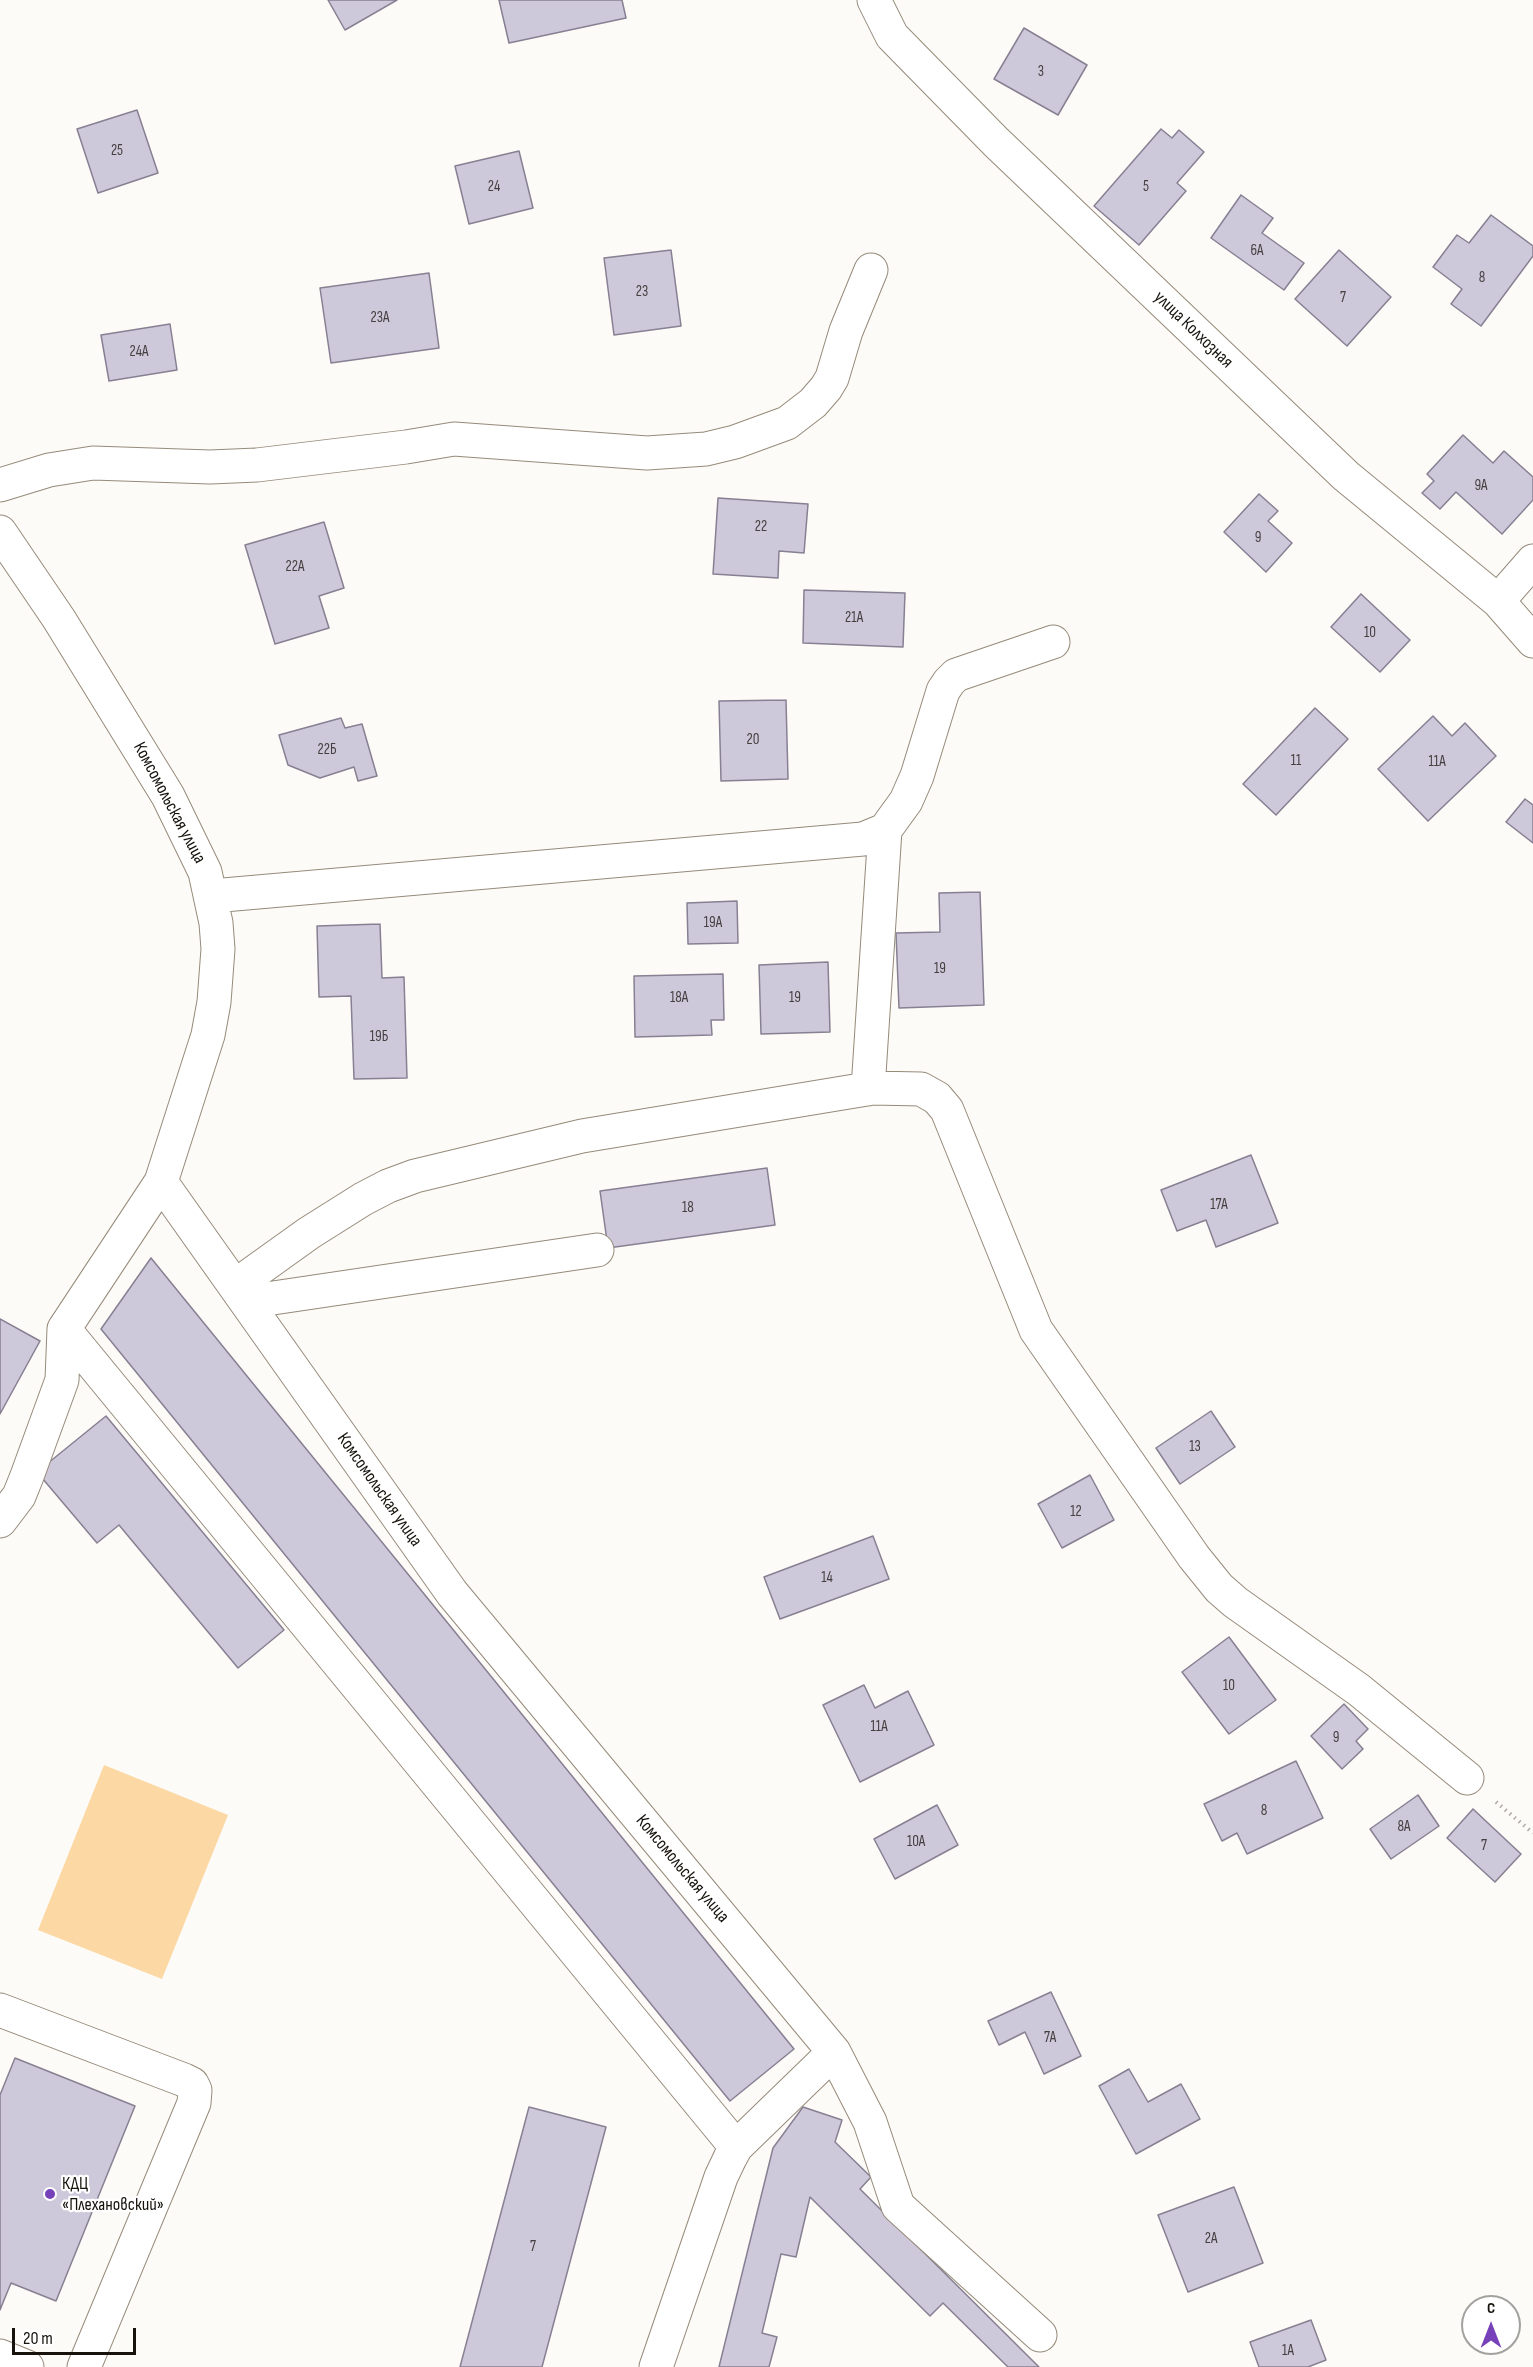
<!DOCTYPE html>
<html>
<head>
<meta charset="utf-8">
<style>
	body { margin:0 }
	#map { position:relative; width:1533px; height:2367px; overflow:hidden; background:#fdfbf7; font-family:"Sofia Sans Condensed",sans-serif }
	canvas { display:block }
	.north { position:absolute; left:1461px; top:2295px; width:60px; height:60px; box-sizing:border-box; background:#fff; border:2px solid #a2a19e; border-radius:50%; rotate:0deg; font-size:16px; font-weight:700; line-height:24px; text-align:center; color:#17130c }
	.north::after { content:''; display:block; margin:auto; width:21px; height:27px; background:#7742b9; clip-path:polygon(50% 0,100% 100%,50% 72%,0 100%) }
	.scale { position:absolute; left:12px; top:2328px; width:124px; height:27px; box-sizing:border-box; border:3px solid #17130c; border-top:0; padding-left:8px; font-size:18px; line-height:21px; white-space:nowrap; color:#17130c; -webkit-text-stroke:4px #fff; paint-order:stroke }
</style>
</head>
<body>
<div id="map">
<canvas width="1533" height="2367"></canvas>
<div class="north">С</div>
<div class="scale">20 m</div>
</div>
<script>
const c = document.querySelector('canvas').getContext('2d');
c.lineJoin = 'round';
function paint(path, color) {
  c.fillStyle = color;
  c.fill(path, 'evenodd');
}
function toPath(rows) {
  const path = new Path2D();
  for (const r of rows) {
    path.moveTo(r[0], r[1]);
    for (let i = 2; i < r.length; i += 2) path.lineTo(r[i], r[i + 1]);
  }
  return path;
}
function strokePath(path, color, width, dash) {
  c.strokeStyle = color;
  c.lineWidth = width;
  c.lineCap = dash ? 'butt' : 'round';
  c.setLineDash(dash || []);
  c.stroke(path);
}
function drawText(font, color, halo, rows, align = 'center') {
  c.font = font + ' "Sofia Sans Condensed",sans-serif';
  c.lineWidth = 4.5;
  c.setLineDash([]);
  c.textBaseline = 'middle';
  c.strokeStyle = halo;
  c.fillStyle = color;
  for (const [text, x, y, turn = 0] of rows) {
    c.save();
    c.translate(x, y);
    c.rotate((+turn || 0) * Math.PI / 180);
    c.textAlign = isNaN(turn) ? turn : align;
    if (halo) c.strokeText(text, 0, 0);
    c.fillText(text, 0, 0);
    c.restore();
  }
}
paint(toPath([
	[104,1765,228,1815,162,1979,38,1930]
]), '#fbd8a4');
const building = toPath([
	[328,0,397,0,345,30,328,0],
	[499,0,622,0,626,18,509,43,499,0],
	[1024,28,1087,65,1058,115,994,79,1024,28],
	[137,110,158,173,98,193,77,129,137,110],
	[1161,129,1172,138,1179,130,1204,152,1177,183,1186,191,1139,245,1094,206,1161,129],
	[519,151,533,208,469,224,455,166,519,151],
	[1241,195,1273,218,1262,233,1304,263,1284,290,1211,238,1241,195],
	[1491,215,1533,246,1533,256,1481,326,1451,304,1462,289,1433,267,1457,235,1469,243,1491,215],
	[671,250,681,326,614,335,604,258,671,250],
	[1339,250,1391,297,1347,346,1295,299,1339,250],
	[429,273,439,348,331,363,320,288,429,273],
	[170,324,177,370,109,381,101,335,170,324],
	[1463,435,1493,463,1504,451,1533,477,1533,500,1502,534,1456,492,1440,509,1422,493,1434,481,1427,474,1463,435],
	[1259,494,1278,511,1268,521,1292,543,1266,572,1224,532,1259,494],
	[718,498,808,504,804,553,779,551,778,578,713,574,718,498],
	[324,522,344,588,319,596,329,628,275,644,245,545,324,522],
	[804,590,905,593,903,647,803,643,804,590],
	[1361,594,1410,640,1380,672,1331,627,1361,594],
	[786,700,788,779,721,781,719,701,786,700],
	[1315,708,1348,739,1276,815,1243,784,1315,708],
	[1433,716,1452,736,1465,723,1496,756,1428,821,1378,769,1433,716],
	[341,718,345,728,362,724,377,776,358,781,354,767,320,778,288,765,279,735,341,718],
	[1525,799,1533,805,1533,843,1506,822,1525,799],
	[980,892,984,1005,899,1008,896,933,940,932,939,893,980,892],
	[737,901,738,943,688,944,687,903,737,901],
	[380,924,382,978,404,977,407,1078,354,1079,351,996,319,997,317,926,380,924],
	[828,962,830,1032,761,1034,759,965,828,962],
	[723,974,724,1020,711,1020,712,1035,635,1037,634,976,723,974],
	[1251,1155,1278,1223,1216,1247,1206,1220,1177,1231,1161,1190,1251,1155],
	[767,1168,775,1225,608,1248,600,1191,767,1168],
	[151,1258,794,2049,730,2101,101,1329,151,1258],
	[0,1319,40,1341,0,1414,0,1319],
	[1211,1411,1235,1447,1180,1484,1156,1448,1211,1411],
	[106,1416,284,1630,238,1668,119,1525,97,1543,37,1472,106,1416],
	[1090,1475,1114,1520,1062,1548,1038,1504,1090,1475],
	[873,1536,889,1579,780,1619,764,1577,873,1536],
	[1229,1637,1276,1700,1229,1734,1182,1672,1229,1637],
	[864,1685,875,1708,908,1691,934,1745,860,1782,823,1705,864,1685],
	[1344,1704,1368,1729,1356,1741,1363,1749,1342,1769,1311,1736,1344,1704],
	[1296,1761,1323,1818,1247,1854,1237,1833,1222,1841,1204,1804,1296,1761],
	[1418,1795,1439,1826,1391,1859,1370,1829,1418,1795],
	[937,1805,958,1845,895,1879,874,1839,937,1805],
	[1473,1809,1521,1854,1495,1882,1447,1838,1473,1809],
	[1051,1992,1081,2056,1044,2074,1025,2032,999,2045,988,2021,1051,1992],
	[15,2058,135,2106,56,2301,11,2283,0,2310,0,2095,15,2058],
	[1129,2069,1148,2102,1181,2084,1200,2119,1136,2154,1099,2086,1129,2069],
	[529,2107,606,2127,542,2367,460,2367,529,2107],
	[803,2107,842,2120,835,2142,871,2177,860,2189,1039,2367,1008,2367,943,2303,930,2316,810,2197,796,2257,781,2254,762,2333,777,2337,769,2367,719,2367,773,2148,803,2107],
	[1234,2187,1263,2263,1188,2292,1158,2215,1234,2187],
	[1311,2320,1326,2360,1308,2367,1259,2367,1250,2342,1311,2320]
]);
paint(building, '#cec8db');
strokePath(building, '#868092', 1.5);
const minor = toPath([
	[874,0,892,36,996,142,1346,476,1498,601,1533,641],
	[0,485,49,470,93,463,210,467,257,465,406,447,454,439,647,453,706,449,735,442,787,423,813,403,826,388,832,378,846,331,871,270],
	[0,532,59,619,168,796,205,872,216,923,218,949,214,1002,208,1035,161,1182,64,1329,62,1380,27,1476,19,1496,0,1521],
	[1498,601,1533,561],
	[212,896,863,839,885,830,906,801,917,776,943,691,949,682,956,675,1053,642],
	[868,1089,885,830],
	[161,1182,452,1593,834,2052,870,2122,898,2206,1040,2335],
	[235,1286,309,1233,363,1199,388,1186,415,1176,582,1136,873,1088,921,1089,937,1098,947,1110,1036,1330,1194,1557,1219,1588,1235,1602,1359,1690,1467,1778],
	[246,1302,597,1250],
	[64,1329,736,2147],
	[0,2010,184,2080,192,2084,195,2090,194,2103,84,2367],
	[0,2356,27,2367],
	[656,2367,721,2177,730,2158,736,2147,834,2052]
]);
strokePath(minor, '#968a7a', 35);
strokePath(toPath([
	[1496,1802,1533,1833]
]), '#aeaba6', 4, [1.5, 4.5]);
strokePath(minor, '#fff', 33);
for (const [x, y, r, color] of [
	[50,2194,6,"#7742b9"]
]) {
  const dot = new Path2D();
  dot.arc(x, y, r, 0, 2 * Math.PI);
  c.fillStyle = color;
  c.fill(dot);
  strokePath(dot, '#fff', 2);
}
drawText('15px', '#454040', null, [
	["3",1041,72],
	["25",117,151],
	["24",494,187],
	["5",1146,187],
	["6А",1257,251],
	["8",1482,278],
	["23",642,292],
	["7",1343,298],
	["23А",380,318],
	["24А",139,352],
	["9А",1481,486],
	["22",761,527],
	["9",1258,538],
	["22А",295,567],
	["21А",854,618],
	["10",1370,633],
	["20",753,740],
	["22Б",327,750],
	["11",1296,761],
	["11А",1437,762],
	["19А",713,923],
	["19",940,969],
	["18А",679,998],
	["19",795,998],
	["19Б",379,1037],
	["17А",1219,1205],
	["18",688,1208],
	["13",1195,1447],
	["12",1076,1512],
	["14",827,1578],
	["10",1229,1686],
	["11А",879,1727],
	["9",1336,1738],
	["8",1264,1811],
	["8А",1404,1827],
	["10А",916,1842],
	["7",1484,1846],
	["7А",1050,2038],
	["2А",1211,2239],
	["7",533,2247],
	["1А",1288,2351]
]);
drawText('18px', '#17130c', '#fff', [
	["улица Колхозная",1193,330,44],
	["Комсомольская улица",169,803,62],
	["Комсомольская улица",379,1490,55],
	["Комсомольская улица",682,1869,50]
]);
drawText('18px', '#17130c', '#fff', [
	["КДЦ",62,2184],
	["«Плехановский»",62,2205]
], 'left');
</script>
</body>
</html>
